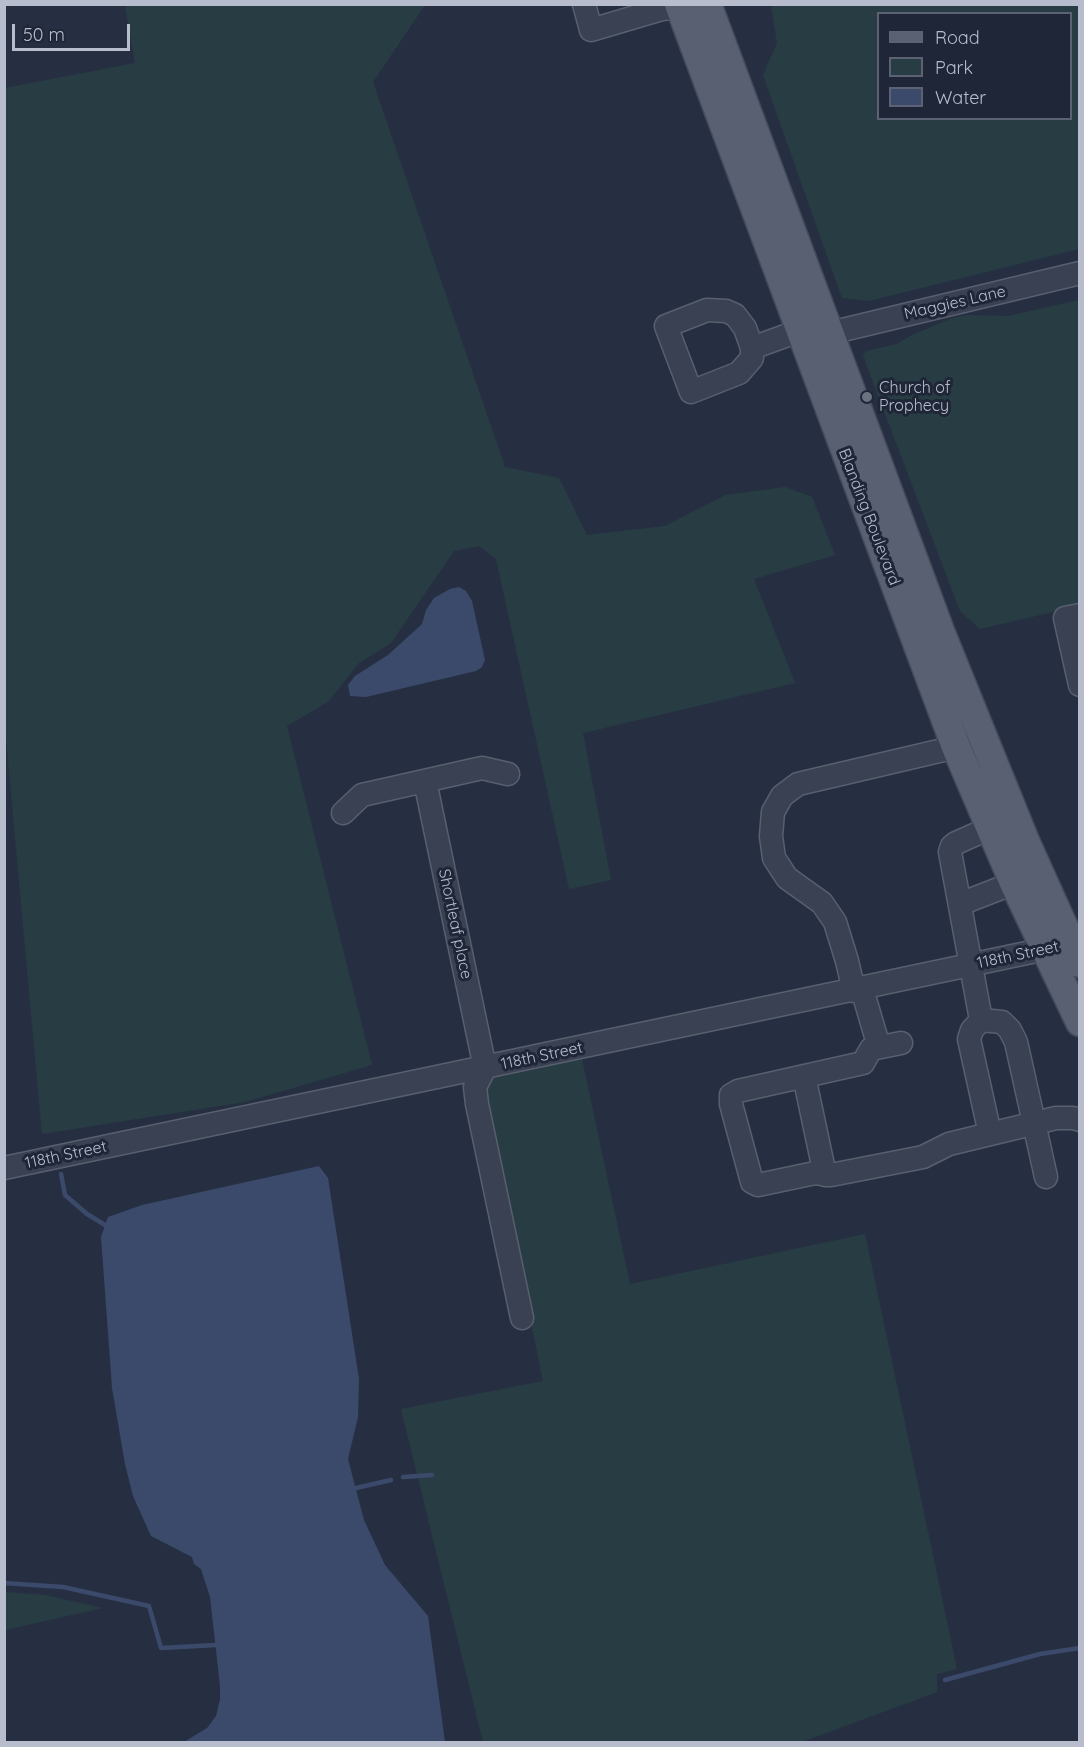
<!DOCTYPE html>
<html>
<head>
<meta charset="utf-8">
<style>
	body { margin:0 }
	#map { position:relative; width:1084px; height:1747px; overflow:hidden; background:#262f42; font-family:Quicksand,sans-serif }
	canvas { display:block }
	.frame { position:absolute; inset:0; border:6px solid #b7bdcc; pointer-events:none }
	.legend { position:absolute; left:877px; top:12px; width:195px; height:108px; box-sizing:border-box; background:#1f2637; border:2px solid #5c6273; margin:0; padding:8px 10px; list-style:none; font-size:18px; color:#b7bdcc }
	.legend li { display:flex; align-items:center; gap:12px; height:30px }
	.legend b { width:30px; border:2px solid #5c6273 }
	.scale { position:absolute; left:12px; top:24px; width:118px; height:27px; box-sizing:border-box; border:3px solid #b7bdcc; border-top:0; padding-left:8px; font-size:18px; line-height:21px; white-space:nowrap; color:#b7bdcc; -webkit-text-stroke:4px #1f2637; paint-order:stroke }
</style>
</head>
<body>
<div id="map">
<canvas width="1084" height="1747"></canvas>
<div class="frame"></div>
<ul class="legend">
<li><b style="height:8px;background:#586072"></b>Road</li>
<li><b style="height:16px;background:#283d43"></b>Park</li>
<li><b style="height:16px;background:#3b4a6b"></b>Water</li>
</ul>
<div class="scale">50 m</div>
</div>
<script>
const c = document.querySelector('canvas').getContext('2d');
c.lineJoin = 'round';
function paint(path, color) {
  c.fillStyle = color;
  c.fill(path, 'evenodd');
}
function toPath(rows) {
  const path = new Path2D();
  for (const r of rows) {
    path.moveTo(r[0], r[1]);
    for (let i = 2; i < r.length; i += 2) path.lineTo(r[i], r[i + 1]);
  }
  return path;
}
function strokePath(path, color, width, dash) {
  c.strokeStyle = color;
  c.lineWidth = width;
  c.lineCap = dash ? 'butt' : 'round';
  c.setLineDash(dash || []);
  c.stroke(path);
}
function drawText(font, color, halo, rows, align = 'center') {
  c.font = font + ' Quicksand,sans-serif';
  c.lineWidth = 6;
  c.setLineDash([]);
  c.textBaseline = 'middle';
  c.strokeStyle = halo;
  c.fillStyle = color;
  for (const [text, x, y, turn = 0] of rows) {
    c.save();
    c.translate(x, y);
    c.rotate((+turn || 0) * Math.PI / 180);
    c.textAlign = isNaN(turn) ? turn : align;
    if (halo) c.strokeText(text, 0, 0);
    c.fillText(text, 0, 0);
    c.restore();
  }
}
paint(toPath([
	[125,5,425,5,373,82,505,467,559,478,587,535,665,526,726,495,785,487,812,497,835,555,754,579,795,683,583,733,611,880,569,889,496,559,479,546,454,551,391,643,359,663,328,702,287,726,372,1065,245,1102,42,1134,4,717,5,88,135,63],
	[771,5,1079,5,1079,249,869,301,842,298,763,75,777,43],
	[878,14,1070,14,1070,118,878,118],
	[1079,300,1079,606,980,629,960,611,863,356,866,351,897,344,910,336,952,318,968,315,1008,316],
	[582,1059,630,1284,865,1234,957,1669,937,1674,937,1692,802,1742,483,1742,401,1409,543,1381,481,1078],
	[5,1592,45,1595,103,1608,5,1630]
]), '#283d43');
paint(toPath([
	[459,587,466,591,472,601,485,660,482,667,476,671,366,697,350,696,348,685,355,676,388,655,422,624,426,610,434,598,450,589],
	[319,1166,328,1178,359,1379,358,1417,348,1459,364,1520,385,1565,428,1616,445,1742,184,1742,207,1728,216,1716,220,1699,220,1686,210,1597,201,1569,194,1564,192,1557,151,1536,133,1496,125,1464,112,1388,101,1237,108,1217,142,1205]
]), '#3b4a6b');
strokePath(toPath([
	[61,1174,65,1195,87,1214,105,1225],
	[403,1477,432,1475],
	[356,1488,391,1480],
	[4,1583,63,1587,149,1606,161,1648,216,1645],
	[945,1680,1040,1654,1080,1648]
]), '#3b4a6b', 4.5);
const minor = toPath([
	[584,4,591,30,662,9,694,5],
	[830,333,1080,273],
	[752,348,752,358,739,373,691,392,666,326,707,310,726,311,735,315,745,328,752,348,799,331],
	[1080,615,1065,618,1080,685],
	[425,781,485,1068,475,1087,477,1104,522,1318],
	[343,813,362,795,482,768,508,774],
	[960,904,1014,883],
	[862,989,879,1047],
	[854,991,847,961,835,922,822,903,787,878,774,858,771,836,773,812,782,796,798,784,956,747],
	[981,1020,1002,1022,1010,1030,1016,1042,1046,1177],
	[901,1043,871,1049,863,1063,738,1091,731,1095,731,1104,752,1182,758,1185,815,1173,831,1175,923,1157,949,1144,1056,1118,1073,1118,1080,1120],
	[804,1076,825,1175],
	[990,1134,969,1039,972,1030,981,1020,950,852,952,846,956,843,990,828],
	[4,1168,1060,946]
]);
const major = toPath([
	[679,4,956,747,1014,883,1080,1022],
	[707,4,940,631,1025,841,1080,963]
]);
strokePath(minor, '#585f6f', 25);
strokePath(major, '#444a5b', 31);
strokePath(minor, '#3a4152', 22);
strokePath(major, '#586072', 28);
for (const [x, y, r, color] of [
	[867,397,6,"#6b7280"]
]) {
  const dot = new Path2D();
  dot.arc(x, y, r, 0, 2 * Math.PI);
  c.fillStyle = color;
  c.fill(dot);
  strokePath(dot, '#1f2637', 2);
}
drawText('16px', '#b7bdcc', '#1f2637', [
	["Maggies Lane",955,303,-13],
	["Blanding Boulevard",869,517,69],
	["Shortleaf place",455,924,78],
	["118th Street",1018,955,-12],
	["118th Street",542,1056,-12],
	["118th Street",66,1155,-12]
]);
drawText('16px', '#b7bdcc', '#1f2637', [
	["Church of",879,388],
	["Prophecy",879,406]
], 'left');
</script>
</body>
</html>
